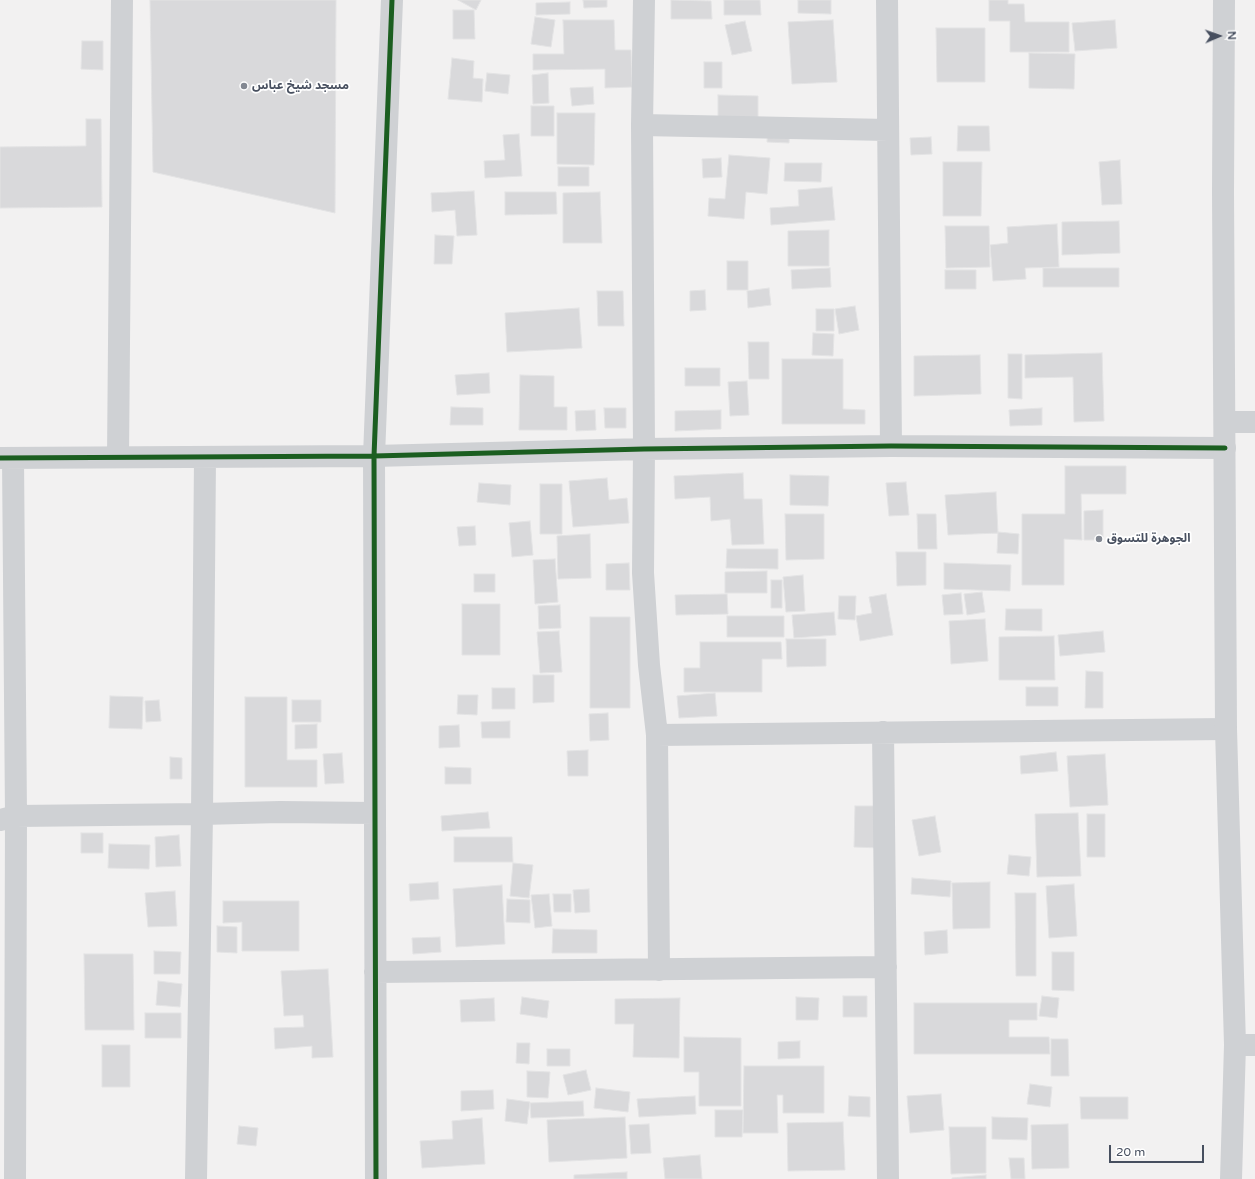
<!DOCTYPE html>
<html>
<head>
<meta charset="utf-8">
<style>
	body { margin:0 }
	#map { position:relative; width:1255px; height:1179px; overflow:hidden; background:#f2f1f1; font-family:"Varela Round",sans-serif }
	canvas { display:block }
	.north { position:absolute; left:1199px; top:16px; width:40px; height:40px; -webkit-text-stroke:3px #fff; paint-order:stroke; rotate:88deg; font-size:11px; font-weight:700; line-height:16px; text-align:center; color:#474f5f }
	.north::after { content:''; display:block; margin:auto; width:14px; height:18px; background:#474f5f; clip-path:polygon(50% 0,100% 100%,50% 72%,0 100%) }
	.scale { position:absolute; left:1109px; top:1145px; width:95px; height:18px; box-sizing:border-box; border:2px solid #474f5f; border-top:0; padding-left:5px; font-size:12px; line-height:14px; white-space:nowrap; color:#474f5f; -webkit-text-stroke:3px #fff; paint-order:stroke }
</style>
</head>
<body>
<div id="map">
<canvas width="1255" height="1179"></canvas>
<div class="north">N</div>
<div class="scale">20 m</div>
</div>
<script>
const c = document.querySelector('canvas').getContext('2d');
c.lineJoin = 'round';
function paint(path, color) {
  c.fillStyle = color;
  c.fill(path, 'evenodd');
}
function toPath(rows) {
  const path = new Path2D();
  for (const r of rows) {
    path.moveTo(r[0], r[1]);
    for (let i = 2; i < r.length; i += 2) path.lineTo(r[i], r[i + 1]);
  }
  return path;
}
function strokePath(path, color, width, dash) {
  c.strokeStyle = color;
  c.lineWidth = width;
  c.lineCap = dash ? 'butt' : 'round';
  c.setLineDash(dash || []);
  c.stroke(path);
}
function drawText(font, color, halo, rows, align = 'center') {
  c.font = font + ' "Varela Round","Noto Sans Arabic",sans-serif';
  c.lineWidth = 3.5;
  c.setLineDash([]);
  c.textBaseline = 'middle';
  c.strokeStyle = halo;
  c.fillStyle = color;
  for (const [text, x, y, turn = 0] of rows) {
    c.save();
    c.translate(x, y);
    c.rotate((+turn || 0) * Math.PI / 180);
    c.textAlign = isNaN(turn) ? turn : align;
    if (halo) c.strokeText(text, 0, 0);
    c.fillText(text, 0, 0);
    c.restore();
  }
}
const building = toPath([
	[150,0,336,0,335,213,153,172,150,0],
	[458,0,481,0,476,10,458,0],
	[583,0,607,0,607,7,584,8,583,0],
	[671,0,711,1,712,19,671,19,671,0],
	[724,0,760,0,761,15,724,15,724,0],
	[798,0,831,0,831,14,798,13,798,0],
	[989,0,1008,0,1008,4,1024,4,1025,22,1069,22,1069,52,1010,52,1010,21,989,21,989,0],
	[570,2,570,14,536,15,536,3,570,2],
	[453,10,474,10,475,39,453,39,453,10],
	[535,17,555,20,551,47,531,44,535,17],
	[563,20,614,20,615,50,631,50,632,87,605,88,605,69,533,70,533,54,564,54,563,20],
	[833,20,837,82,792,84,788,22,833,20],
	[1115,20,1117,48,1075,51,1072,23,1115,20],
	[745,21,752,51,732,55,725,25,745,21],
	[936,28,985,28,985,82,937,82,936,28],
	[82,41,103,41,103,70,81,69,82,41],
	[1029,53,1075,54,1074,89,1029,88,1029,53],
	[452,58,474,61,473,78,483,79,482,102,448,99,452,58],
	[704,62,722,62,722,88,704,88,704,62],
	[487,73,510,75,508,94,485,91,487,73],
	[548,73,549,103,533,104,532,75,548,73],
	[593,87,594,104,572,106,570,88,593,87],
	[718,95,758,96,758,123,718,122,718,95],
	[531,106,554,106,554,136,531,136,531,106],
	[557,113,595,113,594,165,557,164,557,113],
	[86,119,101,119,102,207,0,208,0,147,86,146,86,119],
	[768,120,790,121,789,143,767,142,768,120],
	[958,126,989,126,990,151,957,151,958,126],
	[519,134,522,176,485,178,484,161,505,160,503,135,519,134],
	[931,137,932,154,911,155,910,138,931,137],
	[729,155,770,158,767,194,746,192,744,219,708,216,709,198,725,199,729,155],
	[721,158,722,177,703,178,702,159,721,158],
	[1120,160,1122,204,1102,205,1099,162,1120,160],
	[943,162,982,162,981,216,943,216,943,162],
	[785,163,822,163,821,182,784,181,785,163],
	[558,167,589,167,589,186,558,186,558,167],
	[832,187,835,220,771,225,770,208,799,206,798,190,832,187],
	[474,191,477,235,457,236,455,210,432,212,431,193,474,191],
	[505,192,556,192,557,214,505,215,505,192],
	[600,192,602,243,563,243,563,193,600,192],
	[1119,221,1120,253,1062,255,1062,222,1119,221],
	[1057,224,1059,267,1025,268,1026,279,993,281,990,245,1008,243,1007,227,1057,224],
	[945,226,989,226,990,267,946,268,945,226],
	[829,230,829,266,788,266,788,231,829,230],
	[435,235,454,236,452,264,434,264,435,235],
	[727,261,748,261,748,290,727,290,727,261],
	[830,268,831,287,792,289,791,270,830,268],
	[1043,268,1119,268,1119,287,1043,287,1043,268],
	[945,270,976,270,976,289,945,289,945,270],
	[769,288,771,305,748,308,747,291,769,288],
	[705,290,706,310,690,311,690,291,705,290],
	[597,291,623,291,624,326,598,326,597,291],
	[855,306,859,330,839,334,835,309,855,306],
	[579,308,582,348,507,352,505,313,579,308],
	[816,309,834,309,834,331,816,331,816,309],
	[813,333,834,334,833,356,812,355,813,333],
	[748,342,769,342,769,379,749,379,748,342],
	[1102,353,1104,421,1074,422,1073,377,1025,378,1025,355,1102,353],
	[1008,354,1022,354,1022,399,1008,398,1008,354],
	[980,355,981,394,914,396,914,356,980,355],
	[782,359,843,359,843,409,865,410,865,424,782,424,782,359],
	[685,368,720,368,720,386,685,386,685,368],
	[489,373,490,393,457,395,455,375,489,373],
	[520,375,554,376,554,407,567,407,567,430,519,430,520,375],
	[747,381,749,415,730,416,728,382,747,381],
	[451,407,483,408,483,425,450,425,451,407],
	[604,408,626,408,626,428,605,428,604,408],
	[1042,408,1042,425,1010,426,1009,410,1042,408],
	[595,410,596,430,576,431,575,411,595,410],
	[721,410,721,429,675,431,675,411,721,410],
	[1065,466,1126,466,1126,494,1081,494,1082,540,1064,539,1064,585,1022,585,1022,514,1065,514,1065,466],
	[743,473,744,499,762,499,764,544,732,545,730,519,711,521,710,497,675,499,674,476,743,473],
	[790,475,829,476,828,506,790,505,790,475],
	[607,478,609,500,627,498,629,523,573,527,569,481,607,478],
	[906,482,909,515,889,516,886,483,906,482],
	[479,483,511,485,510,505,477,502,479,483],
	[540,484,562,484,562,534,540,534,540,484],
	[996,492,998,533,948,535,945,495,996,492],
	[1103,510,1103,540,1084,540,1084,511,1103,510],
	[785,514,824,514,824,559,786,560,785,514],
	[917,514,936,514,937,549,918,549,917,514],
	[530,521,533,555,512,557,509,523,530,521],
	[475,526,476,545,459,546,457,527,475,526],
	[998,532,1019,534,1018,554,997,553,998,532],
	[590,534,591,578,558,579,557,536,590,534],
	[727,549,778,549,778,569,726,568,727,549],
	[896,552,926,552,926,585,897,586,896,552],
	[555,559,558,602,535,604,533,560,555,559],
	[629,563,630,590,606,590,606,564,629,563],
	[944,563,1011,565,1010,591,944,589,944,563],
	[767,571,767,593,725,593,725,572,767,571],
	[474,574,495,574,495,592,474,592,474,574],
	[803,575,805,611,786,612,783,577,803,575],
	[771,580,782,580,782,608,771,608,771,580],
	[982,592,985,612,967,615,964,594,982,592],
	[961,593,963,614,944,615,942,595,961,593],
	[727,594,728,614,676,615,675,595,727,594],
	[886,594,893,635,860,641,856,616,872,613,869,597,886,594],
	[839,596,856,596,855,620,838,619,839,596],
	[462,604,500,604,500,655,462,655,462,604],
	[560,605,561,628,539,629,538,606,560,605],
	[1006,609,1042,609,1042,631,1005,630,1006,609],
	[834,612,836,635,794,638,792,615,834,612],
	[727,616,784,616,784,637,727,637,727,616],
	[590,617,630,617,630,708,590,708,590,617],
	[985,619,988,661,951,664,949,621,985,619],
	[559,631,562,672,540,673,537,632,559,631],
	[1103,631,1105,652,1060,656,1058,635,1103,631],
	[1054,636,1055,680,999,680,999,637,1054,636],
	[786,639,826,639,826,666,787,667,786,639],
	[700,642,781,642,782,659,762,659,762,692,684,692,684,668,700,668,700,642],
	[1086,671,1103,672,1103,708,1085,708,1086,671],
	[533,675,554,675,554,702,533,703,533,675],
	[1026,687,1058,687,1058,706,1026,706,1026,687],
	[492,688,515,688,515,709,492,709,492,688],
	[715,693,717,716,679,718,677,696,715,693],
	[458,695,478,695,477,715,457,714,458,695],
	[110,696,143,697,142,729,109,728,110,696],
	[245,697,287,697,287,760,317,760,317,787,245,787,245,697],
	[159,700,161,721,146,722,145,701,159,700],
	[292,700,321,700,321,722,292,722,292,700],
	[608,713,609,740,590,741,589,714,608,713],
	[510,721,510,738,482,738,481,722,510,721],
	[317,724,317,748,295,749,295,725,317,724],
	[459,725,460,747,439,748,439,726,459,725],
	[588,750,588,776,568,776,567,751,588,750],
	[1056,752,1058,771,1021,774,1020,756,1056,752],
	[342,753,344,783,325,784,323,754,342,753],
	[1105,754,1108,805,1070,807,1067,756,1105,754],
	[170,757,182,758,182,779,170,779,170,757],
	[445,767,471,768,471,784,445,784,445,767],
	[855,806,881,806,881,848,854,847,855,806],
	[488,812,490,828,442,831,441,816,488,812],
	[1078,813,1081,876,1037,877,1035,814,1078,813],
	[1087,814,1105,814,1105,857,1087,857,1087,814],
	[935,816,941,852,919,856,912,820,935,816],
	[81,833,103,833,103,853,81,853,81,833],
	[179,835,181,866,156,867,155,837,179,835],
	[454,837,512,837,513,862,454,862,454,837],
	[109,844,150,845,149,869,108,868,109,844],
	[1009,855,1031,857,1029,876,1007,874,1009,855],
	[513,863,533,865,529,898,510,896,513,863],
	[912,878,951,881,950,897,911,894,912,878],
	[438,882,439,899,410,901,409,884,438,882],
	[990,882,990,928,953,929,952,883,990,882],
	[1074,884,1077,936,1049,938,1046,886,1074,884],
	[502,885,505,944,456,947,453,889,502,885],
	[589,889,590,912,575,913,573,890,589,889],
	[175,891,177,926,148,927,145,893,175,891],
	[1015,893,1036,893,1036,976,1016,976,1015,893],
	[549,894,552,926,535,928,531,895,549,894],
	[553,894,571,894,571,912,554,912,553,894],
	[507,899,530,900,530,923,506,922,507,899],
	[223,901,299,901,299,951,242,951,242,922,223,923,223,901],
	[217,926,237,927,237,953,217,952,217,926],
	[553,929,597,930,597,953,552,953,553,929],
	[947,930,948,953,925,955,924,932,947,930],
	[440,937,441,952,413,954,412,938,440,937],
	[154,951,181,952,180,974,154,974,154,951],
	[1052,952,1074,952,1074,991,1052,990,1052,952],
	[84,954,133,954,134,1030,85,1030,84,954],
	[328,969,333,1057,312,1058,312,1046,275,1049,274,1028,304,1027,303,1015,284,1016,281,971,328,969],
	[158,981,182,984,180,1007,156,1005,158,981],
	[843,996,867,996,867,1017,843,1017,843,996],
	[1042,996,1059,998,1057,1018,1039,1016,1042,996],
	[522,997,549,1001,547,1018,520,1014,522,997],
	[796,997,819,998,818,1020,796,1020,796,997],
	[494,998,495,1021,461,1022,460,1000,494,998],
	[680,998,679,1058,633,1057,634,1024,615,1024,615,999,680,998],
	[914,1003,1037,1003,1037,1020,1009,1020,1009,1037,1049,1037,1050,1054,914,1054,914,1003],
	[145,1013,181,1013,181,1038,145,1038,145,1013],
	[684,1037,741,1038,741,1106,699,1106,699,1072,684,1072,684,1037],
	[1051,1039,1068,1039,1069,1076,1051,1076,1051,1039],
	[800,1041,800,1058,778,1059,778,1042,800,1041],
	[517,1043,530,1043,529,1064,516,1063,517,1043],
	[102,1045,130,1045,130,1087,102,1087,102,1045],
	[547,1049,570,1049,570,1066,547,1066,547,1049],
	[744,1066,824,1066,824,1113,783,1113,783,1095,777,1095,778,1133,743,1133,744,1066],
	[586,1070,591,1090,568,1095,563,1075,586,1070],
	[527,1071,550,1072,548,1098,527,1097,527,1071],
	[1030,1084,1052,1087,1050,1107,1027,1104,1030,1084],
	[596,1088,630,1092,628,1112,594,1108,596,1088],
	[493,1090,494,1109,461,1111,461,1091,493,1090],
	[941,1094,944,1130,910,1133,907,1096,941,1094],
	[695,1096,696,1114,639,1117,637,1099,695,1096],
	[849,1096,870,1097,870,1117,848,1116,849,1096],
	[1080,1097,1128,1097,1128,1119,1081,1119,1080,1097],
	[507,1099,530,1102,527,1124,505,1121,507,1099],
	[583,1101,584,1116,531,1118,530,1103,583,1101],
	[715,1110,743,1110,742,1137,715,1137,715,1110],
	[625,1117,627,1158,549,1162,547,1120,625,1117],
	[992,1117,1028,1118,1027,1140,992,1139,992,1117],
	[482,1118,485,1164,422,1168,420,1141,453,1139,452,1121,482,1118],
	[843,1122,845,1170,788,1171,787,1123,843,1122],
	[649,1124,651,1153,631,1154,629,1125,649,1124],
	[1068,1124,1069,1168,1032,1169,1031,1125,1068,1124],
	[239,1126,258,1128,256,1146,237,1144,239,1126],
	[949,1127,986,1127,986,1173,951,1174,949,1127],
	[700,1155,702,1179,665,1179,663,1158,700,1155],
	[1009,1158,1024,1158,1025,1179,1011,1179,1009,1158],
	[627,1172,627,1179,574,1179,574,1175,627,1172],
	[986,1175,986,1179,952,1179,952,1178,986,1175]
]);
paint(building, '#d9d9db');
strokePath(building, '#e3e3e4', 1);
strokePath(toPath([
	[644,0,642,125,644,449,643,573,649,665,657,735,659,970],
	[887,0,891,446],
	[642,125,888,130],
	[118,457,122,0],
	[0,458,374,456,644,449,891,446,1225,448],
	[13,458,16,816,15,1179],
	[883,732,888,1179],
	[657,735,1226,729],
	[0,820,16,816,202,814,280,812,374,813],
	[375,972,886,967],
	[1235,1045,1255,1045],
	[196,1179,202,814,205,457],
	[376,1179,374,456,392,0]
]), '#cfd1d4', 22);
strokePath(toPath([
	[1224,0,1223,192,1226,729,1235,1045,1231,1179],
	[1225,422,1255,422]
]), '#cfd1d4', 22);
strokePath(toPath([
	[0,458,374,456,644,449,891,446,1225,448],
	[376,1179,374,456,392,0]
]), '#1b5e20', 5);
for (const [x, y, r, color] of [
	[244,86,4,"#838892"],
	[1099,539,4,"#838892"]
]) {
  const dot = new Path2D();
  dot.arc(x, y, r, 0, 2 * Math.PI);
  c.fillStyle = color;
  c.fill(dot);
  strokePath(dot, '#fff', 1.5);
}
drawText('bold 12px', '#474f5f', '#fff', [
	["مسجد شيخ عباس",252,86],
	["الجوهرة للتسوق",1107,539]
], 'left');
</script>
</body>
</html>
